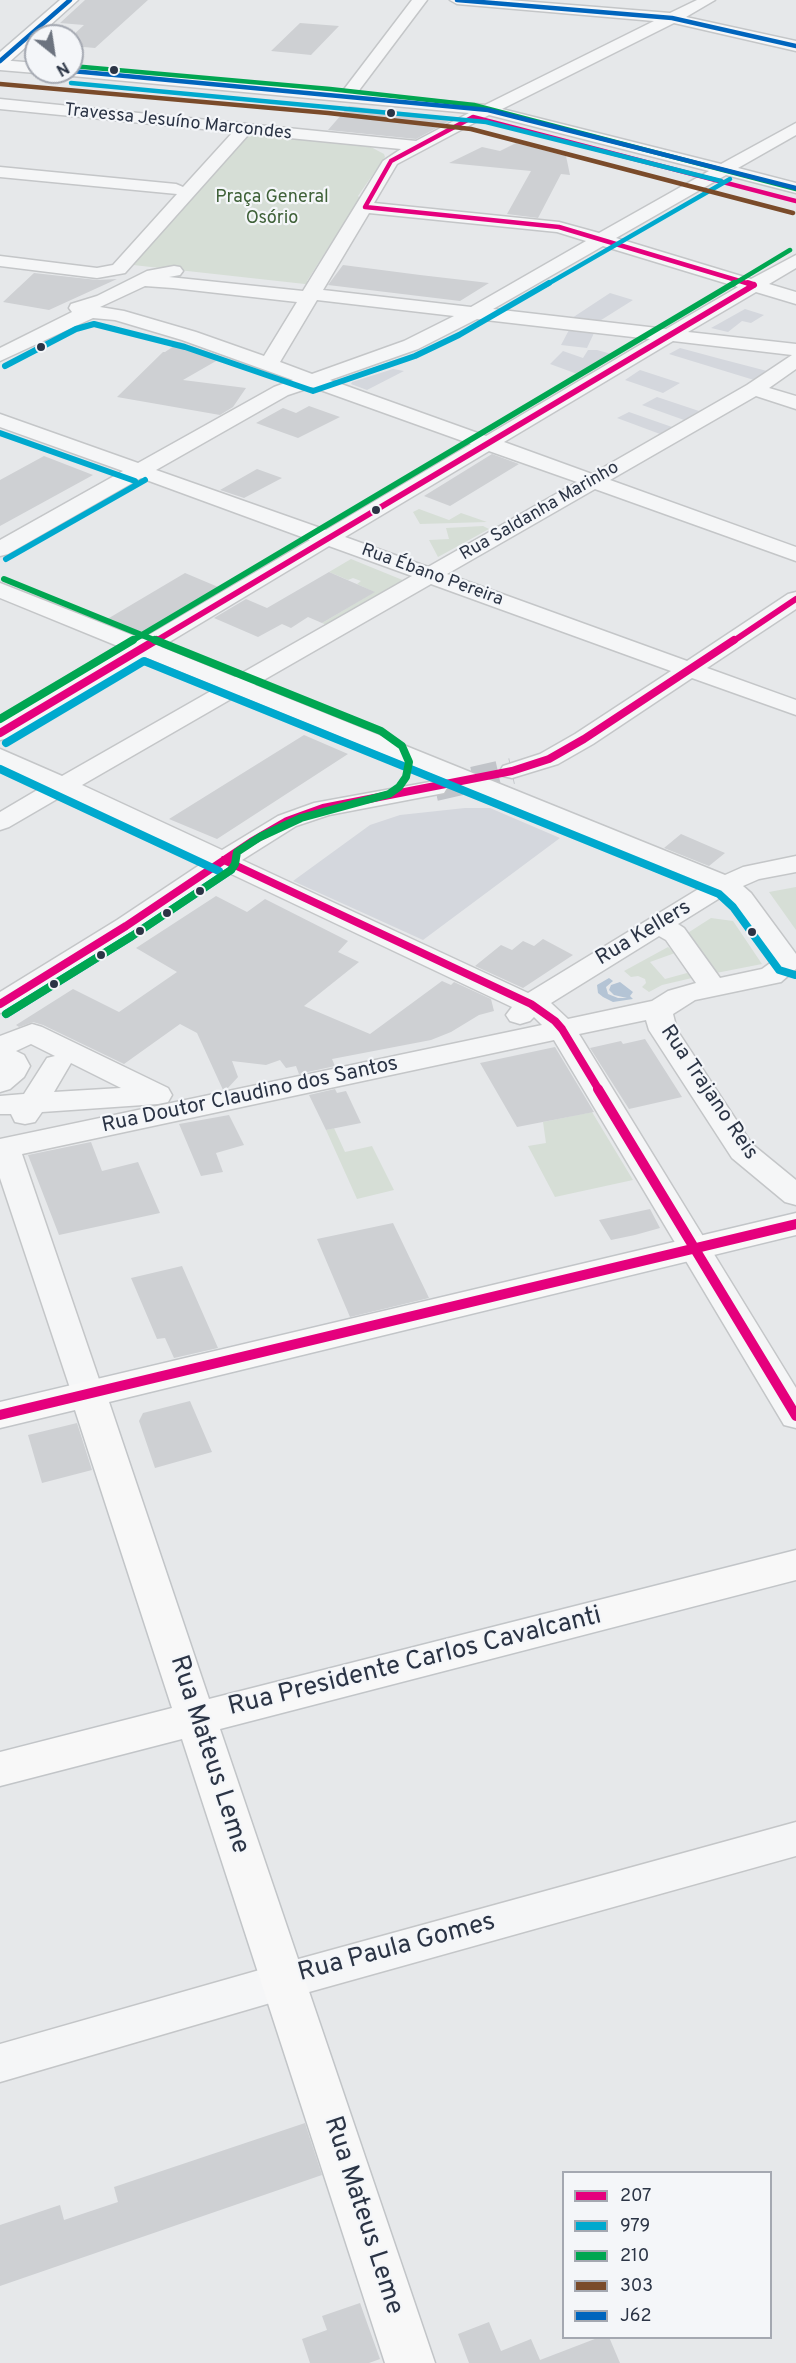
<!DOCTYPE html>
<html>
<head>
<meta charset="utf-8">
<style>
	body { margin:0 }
	#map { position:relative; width:796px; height:2363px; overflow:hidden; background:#e6e8ea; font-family:Overpass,sans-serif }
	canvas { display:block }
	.legend { position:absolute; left:562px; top:2171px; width:210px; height:168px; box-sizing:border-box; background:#f4f6f9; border:2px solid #a4a8b1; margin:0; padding:8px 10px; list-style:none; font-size:18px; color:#2b3445 }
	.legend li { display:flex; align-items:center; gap:12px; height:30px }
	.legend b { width:30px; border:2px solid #a4a8b1 }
	.north { position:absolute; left:24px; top:24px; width:60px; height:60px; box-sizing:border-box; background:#f4f6f9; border:2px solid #a4a8b1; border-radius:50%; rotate:150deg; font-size:16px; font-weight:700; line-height:24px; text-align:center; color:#2b3445 }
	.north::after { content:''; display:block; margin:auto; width:21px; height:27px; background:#6c737f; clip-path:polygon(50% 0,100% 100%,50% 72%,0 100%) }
</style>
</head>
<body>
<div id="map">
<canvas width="796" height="2363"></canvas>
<ul class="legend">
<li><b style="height:8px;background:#e5007d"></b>207</li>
<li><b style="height:8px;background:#00a9ce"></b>979</li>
<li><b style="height:8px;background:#00a651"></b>210</li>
<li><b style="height:8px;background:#7a4b2a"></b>303</li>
<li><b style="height:8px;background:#0065bd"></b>J62</li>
</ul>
<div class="north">N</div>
</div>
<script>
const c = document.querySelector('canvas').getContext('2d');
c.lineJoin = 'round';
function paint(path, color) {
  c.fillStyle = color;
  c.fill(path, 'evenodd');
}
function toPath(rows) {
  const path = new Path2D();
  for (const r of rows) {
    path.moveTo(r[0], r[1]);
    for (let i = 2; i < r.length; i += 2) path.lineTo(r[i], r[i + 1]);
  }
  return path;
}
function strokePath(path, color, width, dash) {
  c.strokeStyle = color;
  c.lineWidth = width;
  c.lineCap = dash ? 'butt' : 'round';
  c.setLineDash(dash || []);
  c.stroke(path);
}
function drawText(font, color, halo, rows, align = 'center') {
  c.font = font + ' Overpass,sans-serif';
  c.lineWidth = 4.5;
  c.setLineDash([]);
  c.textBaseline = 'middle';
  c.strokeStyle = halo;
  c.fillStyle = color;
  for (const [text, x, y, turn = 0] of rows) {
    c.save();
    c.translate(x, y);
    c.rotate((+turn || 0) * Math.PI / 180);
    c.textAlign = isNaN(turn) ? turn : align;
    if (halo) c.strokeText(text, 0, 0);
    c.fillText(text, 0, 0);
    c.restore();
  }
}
paint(toPath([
	[610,293,633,300,598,322,572,318],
	[745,309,764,315,751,323,742,321,728,332,711,328],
	[569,330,594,333,587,348,561,345],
	[680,348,721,359,767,371,754,380,669,354],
	[588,350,597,350,615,355,580,375,550,364,563,351,583,358],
	[393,369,404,371,367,390,351,384,352,382],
	[640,370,680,383,663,393,625,380],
	[657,397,699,411,684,420,642,405],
	[629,412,672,427,660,434,617,418],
	[465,808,490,808,560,838,423,940,293,881,370,825,400,815]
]), '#d4d7dd');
paint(toPath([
	[260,135,369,146,384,154,385,157,358,196,360,198,307,281,314,285,133,265,247,136],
	[419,509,449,520,461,513,487,522,420,524,413,512],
	[483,526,489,529,438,557,429,540,449,539,446,528],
	[351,559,405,581,329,626,322,623,374,592,357,584,361,581,353,578,348,580,329,572],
	[796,887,796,930,769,892],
	[711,918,733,921,762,964,711,974,683,936],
	[668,947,675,953,650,962,665,979,687,973,692,975,692,978,662,985,649,992,642,987,646,983,645,979,638,976,631,977,624,971],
	[592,1112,633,1180,555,1197,528,1146,546,1143,543,1122],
	[334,1128,345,1152,372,1146,394,1190,357,1199,326,1130]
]), '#d6ded6');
paint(toPath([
	[609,978,613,981,606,987,608,994,618,998,627,998,614,995,609,990,611,985,620,982,633,992,630,996,633,999,613,1002,603,997,598,993,597,985]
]), '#b4c4d5');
paint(toPath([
	[85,0,148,0,95,48,72,46,72,36,84,25,60,23],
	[300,23,339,26,311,55,271,51],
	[349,106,455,118,416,139,328,130],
	[516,143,566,156,570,175,561,174,538,218,507,214,531,171,449,163,482,147,500,151],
	[343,265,420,275,489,283,460,301,328,285],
	[34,273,97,280,117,279,49,310,3,302],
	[180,342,223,357,183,380,246,388,233,407,220,415,117,397,163,352,165,352],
	[309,406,340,417,298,438,256,423,283,408,296,413],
	[492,454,519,464,450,506,424,496],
	[44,456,93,475,0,526,0,480],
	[257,469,282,478,244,498,220,490],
	[329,572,375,592,322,623,308,617,291,628,282,624,258,637,214,618,246,599,267,608],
	[185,573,223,589,142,636,104,621],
	[304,735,348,754,217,839,169,819],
	[681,834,725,853,709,866,664,848],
	[216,896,247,912,265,899,348,941,338,952,359,962,304,1006,370,1034,442,981,451,985,454,982,491,999,494,1011,479,1015,451,1032,431,1040,332,1059,335,1066,299,1074,296,1066,286,1068,280,1060,266,1065,232,1061,238,1077,227,1089,223,1090,197,1033,180,1024,124,1064,43,1025,33,1022,19,1027,16,1025,73,989,119,1012,177,972,136,948],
	[543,939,573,955,523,988,475,966,501,945,512,950,523,941,534,946],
	[645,1039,682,1097,629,1109,590,1048,621,1041,623,1044],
	[555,1047,594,1112,517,1127,480,1063],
	[335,1089,337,1093,346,1091,361,1123,326,1130,309,1095],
	[229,1115,244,1145,216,1153,223,1172,201,1176,179,1124],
	[91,1142,102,1171,138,1162,160,1213,59,1235,28,1155],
	[650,1209,660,1228,635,1235,611,1240,599,1220],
	[393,1223,429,1298,350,1317,317,1239],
	[182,1266,218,1348,174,1358,165,1338,157,1339,131,1278],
	[190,1401,212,1452,155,1468,139,1421,143,1413],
	[77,1423,92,1470,42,1483,28,1435],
	[305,2123,322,2175,0,2286,0,2225,60,2205,64,2220,118,2202,114,2187],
	[360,2303,380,2359,369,2363,310,2363,302,2339,327,2330,322,2316],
	[489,2322,501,2351,531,2339,540,2360,600,2337,609,2337,620,2363,469,2363,458,2334]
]), '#ced0d3');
strokePath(toPath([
	[435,788,512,771]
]), '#c1c4c9', 26, [26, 13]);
const minor = toPath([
	[412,0,427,0,357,93,485,105,654,21,457,4,450,0,509,0,670,13,697,0,715,0,686,17,796,41,796,51,674,23,502,109,721,164,796,123,796,135,738,168,796,183,796,193,726,175,616,238,751,279,796,255,796,268,769,284,796,292,796,304,756,292,688,332,796,344,796,369,769,388,796,396,796,409,756,396,610,480,796,547,796,561,595,489,447,574,687,661,788,594,796,592,796,609,707,668,796,700,796,715,692,678,593,744,558,764,512,778,503,776,500,771,503,766,540,754,575,734,671,671,431,584,255,685,725,875,743,867,796,856,796,872,759,879,743,886,751,893,796,954,796,969,781,982,695,1000,673,1014,677,1030,752,1144,796,1180,796,1205,785,1202,732,1158,649,1030,646,1020,579,1034,796,1388,796,1428,784,1425,554,1040,22,1154,104,1394,100,1402,88,1406,76,1402,72,1394,0,1178,0,1139,542,1025,534,1017,530,1021,520,1024,510,1021,506,1015,512,1007,225,871,135,932,10,1010,0,1013,0,992,117,920,204,862,64,795,9,827,0,830,0,812,44,786,0,765,0,749,62,776,218,687,145,657,9,738,0,740,0,723,125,649,0,598,0,583,142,639,310,540,141,478,8,554,0,556,0,540,123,471,0,427,0,414,138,463,274,387,293,380,182,340,115,320,93,318,0,361,0,348,72,312,69,308,71,304,97,296,147,271,174,266,180,267,183,271,180,275,169,277,303,291,383,161,401,149,249,134,125,273,97,278,0,266,0,256,97,268,113,265,177,194,0,177,0,167,176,184,183,187,233,132,0,109,0,99,416,141,469,113,72,76,65,72,72,72,72,66,342,92,412,0],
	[489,115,709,171,599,233,559,222,374,203,397,164,489,115],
	[369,213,557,232,586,241,471,307,323,290,369,213],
	[603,246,738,287,666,329,493,309,603,246],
	[145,286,173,288,297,302,264,356,196,332,124,311,100,307,145,286],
	[317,300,454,316,404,341,312,374,280,362,317,300],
	[477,319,650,339,486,436,330,380,418,349,477,319],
	[673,341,792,355,747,385,592,474,504,442,673,341],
	[312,387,471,444,326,530,156,470,288,395,312,387],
	[489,451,577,482,428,567,345,537,489,451],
	[329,546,412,576,235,677,161,647,329,546],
	[238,695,705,885,528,993,242,860,296,826,329,815,444,793,447,788,444,783,435,781,314,803,278,816,222,850,82,785,238,695],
	[723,896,733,905,773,961,762,969,720,978,684,928,678,924,723,896],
	[659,936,666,940,696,983,668,991,652,1001,568,1019,551,1003,659,936],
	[0,60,36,63,36,72,38,72,36,73,0,70,0,60],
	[32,1024,42,1027,168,1088,172,1095,168,1102,158,1104,42,1112,35,1122,25,1124,15,1122,11,1114,0,1114,0,1096,24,1094,47,1058,55,1056,31,1044,16,1051,24,1055,30,1066,24,1077,10,1089,0,1092,0,1036,32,1024],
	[71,1063,121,1088,54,1092,71,1063],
	[796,1822,796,1856,284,1999,0,2082,0,2044,284,1963,796,1822]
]);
const major = toPath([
	[60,0,78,0,6,65,0,66,0,52,60,0],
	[796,1213,796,1235,109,1402,209,1699,796,1550,796,1580,220,1729,435,2363,385,2363,182,1739,0,1786,0,1752,172,1708,75,1410,0,1428,0,1402,796,1213]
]);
strokePath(minor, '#c4c6c8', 3);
strokePath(major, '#c2c5c8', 3);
paint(minor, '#f5f6f7');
paint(major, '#f8f8f8');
strokePath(toPath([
	[753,285,559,227,365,207,391,161,473,117,796,201]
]), '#e5007d', 4.5);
strokePath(toPath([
	[748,283,754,285],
	[154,642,754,285],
	[732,642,796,599]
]), '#e5007d', 6);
strokePath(toPath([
	[0,733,156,640],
	[224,860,531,1004,555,1021,562,1029,599,1090],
	[0,1004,126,926,251,842,287,821,323,808,512,771,549,759,584,739,734,640]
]), '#e5007d', 8);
strokePath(toPath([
	[598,1089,796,1416],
	[0,1415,796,1224]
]), '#e5007d', 10);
strokePath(toPath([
	[71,83,486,122,721,181],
	[546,285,730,179]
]), '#00a9ce', 4.5);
strokePath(toPath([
	[5,366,76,329,94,324,185,347,313,391,415,356,459,335,549,283],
	[0,433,135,481],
	[6,559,145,480]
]), '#00a9ce', 6);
strokePath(toPath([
	[6,743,144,661,719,894,733,907,779,970,795,975],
	[0,769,219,871],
	[6,1014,132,936,231,870]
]), '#00a9ce', 8);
strokePath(toPath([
	[72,66,330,89,474,105,796,189],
	[732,285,790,250]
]), '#00a651', 4.5);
strokePath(toPath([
	[4,579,159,642],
	[130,642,734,283]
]), '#00a651', 6);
strokePath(toPath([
	[0,719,133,640],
	[6,1014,132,936,231,870,235,864,237,852,260,837,301,818,389,794,399,787,406,777,409,762,402,746,381,731,155,640]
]), '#00a651', 8);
strokePath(toPath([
	[0,84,328,113,471,129,793,213]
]), '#7a4b2a', 4.5);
strokePath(toPath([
	[457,0,672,18,796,46],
	[0,61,70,0],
	[72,71,488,110,796,188]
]), '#0065bd', 4.5);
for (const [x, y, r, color] of [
	[114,70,5,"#2b3445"],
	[391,113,5,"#2b3445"],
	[41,347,5,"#2b3445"],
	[376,510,5,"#2b3445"],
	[200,891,5,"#2b3445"],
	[167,913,5,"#2b3445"],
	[140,931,5,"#2b3445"],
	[752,932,5,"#2b3445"],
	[101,955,5,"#2b3445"],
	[54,984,5,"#2b3445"]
]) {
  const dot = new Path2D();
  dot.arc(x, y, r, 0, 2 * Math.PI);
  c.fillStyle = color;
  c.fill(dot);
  strokePath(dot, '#f4f6f9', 2);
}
drawText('18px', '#2b3445', '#f4f6f9', [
	["Travessa Jesuíno Marcondes",178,123,6],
	["Rua Saldanha Marinho",540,512,-30],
	["Rua Ébano Pereira",432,576,20]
]);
drawText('18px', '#3f6138', '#f4f6f9', [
	["Praça General",272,198],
	["Osório",272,219]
]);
drawText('21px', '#2b3445', '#f4f6f9', [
	["Rua Kellers",644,934,-31],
	["Rua Trajano Reis",708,1093,56],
	["Rua Doutor Claudino dos Santos",250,1096,-12]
]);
drawText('26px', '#2b3445', '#f4f6f9', [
	["Rua Presidente Carlos Cavalcanti",415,1663,-14],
	["Rua Mateus Leme",208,1755,72],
	["Rua Paula Gomes",397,1949,-15],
	["Rua Mateus Leme",362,2216,72]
]);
</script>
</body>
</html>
